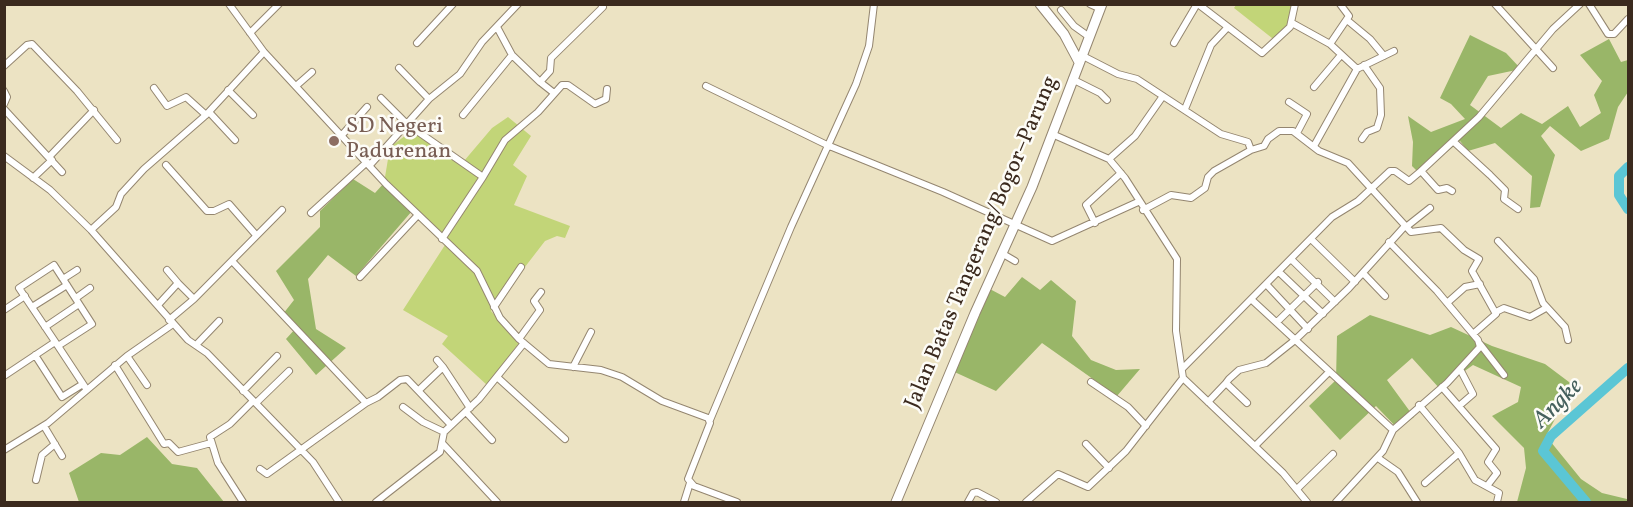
<!DOCTYPE html>
<html>
<head>
<meta charset="utf-8">
<style>
	body { margin:0 }
	#map { position:relative; width:1633px; height:507px; overflow:hidden; background:#ece3c3; font-family:Vollkorn,serif }
	canvas { display:block }
	.frame { position:absolute; inset:0; border:6px solid #3b2a1e; pointer-events:none }
</style>
</head>
<body>
<div id="map">
<canvas width="1633" height="507"></canvas>
<div class="frame"></div>
</div>
<script>
const c = document.querySelector('canvas').getContext('2d');
c.lineJoin = 'round';
function paint(path, color) {
  c.fillStyle = color;
  c.fill(path, 'evenodd');
}
function toPath(rows) {
  const path = new Path2D();
  for (const r of rows) {
    path.moveTo(r[0], r[1]);
    for (let i = 2; i < r.length; i += 2) path.lineTo(r[i], r[i + 1]);
  }
  return path;
}
function strokePath(path, color, width, dash) {
  c.strokeStyle = color;
  c.lineWidth = width;
  c.lineCap = dash ? 'butt' : 'round';
  c.setLineDash(dash || []);
  c.stroke(path);
}
function drawText(font, color, halo, rows, align = 'center') {
  c.font = font + ' Vollkorn,serif';
  c.lineWidth = 5;
  c.setLineDash([]);
  c.textBaseline = 'middle';
  c.strokeStyle = halo;
  c.fillStyle = color;
  for (const [text, x, y, turn = 0] of rows) {
    c.save();
    c.translate(x, y);
    c.rotate((+turn || 0) * Math.PI / 180);
    c.textAlign = isNaN(turn) ? turn : align;
    if (halo) c.strokeText(text, 0, 0);
    c.fillText(text, 0, 0);
    c.restore();
  }
}
paint(toPath([
	[1236,5,1298,5,1294,26,1277,42,1234,8],
	[508,117,531,136,513,165,527,176,514,205,570,226,565,238,557,236,545,241,491,311,519,343,487,385,442,344,448,336,403,310,445,245,384,183,390,147,413,130,464,161,492,128]
]), '#c2d578');
paint(toPath([
	[1470,35,1506,53,1521,69,1488,76,1470,105,1501,128,1521,113,1542,124,1568,106,1580,127,1601,113,1594,95,1602,81,1580,55,1609,39,1621,62,1628,60,1628,92,1618,107,1609,139,1581,151,1550,126,1541,136,1555,155,1540,207,1530,208,1532,176,1495,143,1468,151,1460,141,1420,174,1412,166,1413,142,1408,116,1431,132,1465,119,1451,104,1440,98],
	[353,179,375,193,384,183,412,211,356,276,328,255,308,279,316,329,346,348,316,375,286,339,296,328,283,314,294,300,276,271,320,227,320,211],
	[1022,277,1040,290,1051,280,1076,301,1072,336,1091,360,1116,370,1140,369,1117,396,1042,343,996,391,948,369,986,287,1005,297],
	[1370,315,1430,335,1451,327,1492,346,1545,364,1573,385,1546,436,1581,479,1602,493,1627,499,1628,502,1517,502,1526,468,1524,448,1492,416,1518,402,1521,387,1473,365,1440,389,1412,358,1387,380,1414,417,1398,429,1376,406,1340,440,1309,406,1336,380,1337,336],
	[147,437,172,464,197,468,224,502,79,502,69,473,101,453,120,455]
]), '#99b668');
strokePath(toPath([
	[1628,167,1619,176,1619,195,1628,209],
	[1586,502,1543,451,1551,436,1628,368]
]), '#5bc6d5', 10);
const street = toPath([
	[229,4,264,52,386,184,477,271,500,318,519,339,549,364,601,370,622,377,662,401,708,418,710,423,688,479,694,486,737,502],
	[1090,4,1101,9],
	[1198,4,1262,53,1290,27,1295,4],
	[1495,4,1553,68],
	[1589,4,1608,34,1614,34,1628,19],
	[1061,10,1074,26,1088,36],
	[1347,20,1370,39,1384,56],
	[1292,23,1330,44,1357,69],
	[497,27,512,55,540,82,554,93],
	[250,33,279,4],
	[417,43,453,4],
	[1174,43,1197,4],
	[1330,44,1349,16,1340,4],
	[1081,55,1118,74,1137,79,1221,134,1248,142,1251,150],
	[4,66,27,45,32,44,77,91,117,140],
	[399,68,429,99],
	[1072,79,1100,93,1107,100],
	[540,82,550,71,551,58,603,7,601,4],
	[296,86,312,72],
	[706,86,827,145,943,192,1052,241,1138,202],
	[1314,87,1341,55],
	[154,88,167,106,186,97,206,115],
	[228,90,253,115],
	[4,91,7,97,4,104],
	[381,98,407,124,483,177],
	[1289,102,1307,114,1297,133],
	[4,109,62,172],
	[1185,109,1211,45,1227,28],
	[209,112,235,140],
	[463,115,512,55],
	[1052,134,1109,159,1125,178,1177,259,1176,331,1183,378,1283,473,1307,502],
	[342,135,367,107],
	[1362,139,1367,132,1377,128,1381,115,1380,88,1364,65],
	[1454,142,1490,175,1505,190,1504,199,1518,209],
	[1314,146,1357,69,1394,51],
	[4,156,50,190,91,230,188,340,207,353,313,462,339,502],
	[49,157,94,110],
	[1109,159,1135,136,1163,96],
	[166,165,207,211,214,211,229,204,256,235],
	[370,165,429,99,460,74,482,42,518,4],
	[1421,171,1479,117,1553,29,1580,4],
	[33,178,52,160],
	[1143,210,1171,195,1191,198,1205,188,1208,177,1214,171,1251,150,1264,146,1268,139,1279,131,1293,131,1319,151,1348,163,1411,232,1441,228,1464,250,1479,259,1472,271,1496,314,1473,334],
	[311,213,367,162],
	[1095,223,1086,205,1121,173],
	[1406,227,1430,208],
	[91,230,116,207,121,194,144,169,206,115,264,52],
	[442,239,483,177,505,140,538,112,562,85,568,85,595,104,606,99,607,89],
	[1311,239,1355,282],
	[1498,241,1534,279,1543,303,1565,327,1568,340],
	[1003,254,1015,261],
	[1291,259,1335,302],
	[232,261,366,403,378,397,400,380,407,379,451,425],
	[167,270,178,283],
	[1279,272,1323,314],
	[1363,273,1385,296],
	[360,277,417,216],
	[63,279,77,270],
	[1266,284,1308,329],
	[76,298,90,288],
	[1252,300,1393,430],
	[1447,303,1465,287,1480,284],
	[158,305,178,283,194,299,282,210],
	[32,307,67,285],
	[494,307,521,267],
	[4,310,25,296],
	[1496,312,1504,308,1530,317,1546,308],
	[169,320,194,299],
	[1277,322,1318,282],
	[45,327,79,304],
	[519,339,540,310,534,301,541,292],
	[1480,344,1504,375],
	[196,345,219,321],
	[58,346,92,324,54,265,19,288,58,346,87,390],
	[35,355,62,397,83,384],
	[127,356,147,385],
	[437,360,443,367],
	[115,365,164,444,169,443,178,452,211,443],
	[573,367,591,332],
	[1183,368,1332,217,1358,201,1390,171,1395,171,1409,181,1421,171,1438,190,1447,188,1452,191],
	[4,376,55,342],
	[497,377,565,439],
	[1091,382,1128,407,1146,426],
	[1442,387,1496,449,1488,462,1497,473,1487,486],
	[419,390,443,367,470,408],
	[243,391,277,356],
	[1208,402,1226,383],
	[256,403,289,371],
	[1247,403,1226,383,1229,379,1239,370,1266,363,1295,340,1349,288,1405,226],
	[1419,405,1459,453,1475,480,1499,493,1497,502],
	[1459,406,1473,394,1460,369],
	[403,407,423,422,444,432],
	[466,412,492,440],
	[710,420,791,227,856,84,869,46,874,4],
	[44,426,62,456],
	[443,444,497,502],
	[1086,444,1109,468],
	[1255,446,1329,372],
	[4,450,48,423,127,356,173,324],
	[1378,458,1398,472,1417,502],
	[260,469,267,474,366,403],
	[36,480,42,455,55,444],
	[1425,483,1459,453],
	[1297,489,1333,454],
	[243,502,218,463,210,437,230,424,253,401],
	[376,502,440,452,444,432,479,399,524,343],
	[684,502,690,483],
	[968,502,973,493,977,492,996,502],
	[1026,502,1058,474,1088,487,1126,451,1183,378],
	[1336,502,1383,451,1393,430,1447,383,1480,347,1478,340,1437,291,1389,242]
]);
const primary = toPath([
	[1040,4,1064,34,1079,62],
	[896,502,975,313,1032,187,1102,4]
]);
strokePath(street, '#948670', 8);
strokePath(primary, '#948670', 11);
strokePath(street, '#fff', 6);
strokePath(primary, '#fff', 9);
for (const [x, y, r, color] of [
	[334,141,6,"#8d6e63"]
]) {
  const dot = new Path2D();
  dot.arc(x, y, r, 0, 2 * Math.PI);
  c.fillStyle = color;
  c.fill(dot);
  strokePath(dot, '#fdfcf7', 2);
}
drawText('22px', '#785e54', '#fdfcf7', [
	["SD Negeri",346,128],
	["Padurenan",346,153]
], 'left');
drawText('22px', '#3b2a1e', '#fdfcf7', [
	["Jalan Batas Tangerang/Bogor–Parung",983,243,-67]
]);
drawText('italic 24px', '#46615e', '#fdfcf7', [
	["Angke",1559,405,-45]
]);
</script>
</body>
</html>
